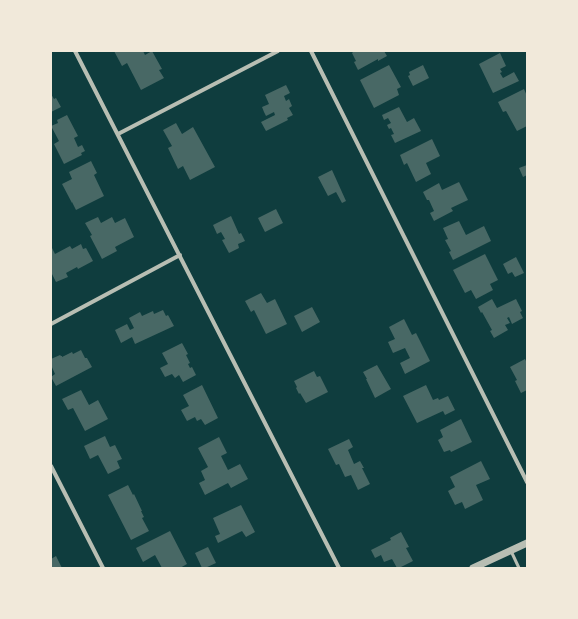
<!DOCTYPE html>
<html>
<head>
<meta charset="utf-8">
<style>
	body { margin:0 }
	#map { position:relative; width:578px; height:619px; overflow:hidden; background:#0f3d3e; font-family:Lato,sans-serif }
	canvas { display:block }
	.frame { position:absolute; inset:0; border:52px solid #f1e9da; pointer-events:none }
</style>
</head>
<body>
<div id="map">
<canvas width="578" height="619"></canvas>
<div class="frame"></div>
</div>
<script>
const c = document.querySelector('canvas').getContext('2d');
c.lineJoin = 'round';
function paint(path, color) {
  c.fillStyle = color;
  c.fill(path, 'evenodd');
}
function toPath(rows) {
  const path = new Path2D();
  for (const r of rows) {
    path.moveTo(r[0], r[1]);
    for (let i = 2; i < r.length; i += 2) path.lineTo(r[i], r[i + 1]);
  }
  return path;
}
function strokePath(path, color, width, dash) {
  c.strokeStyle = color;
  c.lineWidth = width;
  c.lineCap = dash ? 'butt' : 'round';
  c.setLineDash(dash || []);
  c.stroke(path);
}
paint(toPath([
	[114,51,143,51,145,55,152,51,162,69,159,70,164,78,141,90,127,63,122,66],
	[354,51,384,51,387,56,378,61,378,59,358,70,354,62,356,61,352,53],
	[500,53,506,66,500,69,502,72,500,73,503,78,514,72,519,81,493,93,479,64],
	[389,65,401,87,397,89,399,95,374,108,360,80],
	[423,65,429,78,413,86,408,76,410,75,409,72],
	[286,85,290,93,284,96,286,101,289,99,292,106,289,108,293,115,287,118,288,120,266,131,261,122,275,115,274,112,266,116,264,112,262,107,269,104,265,95],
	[524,89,527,96,527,126,517,131,506,111,503,112,498,102],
	[51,94,54,99,56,98,61,107,51,112],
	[399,107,407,122,414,118,421,131,395,143,391,135,394,134,391,128,389,129,387,125,391,123,388,118,384,120,382,115],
	[67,115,78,136,74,138,78,147,82,145,85,151,81,153,82,155,64,164,54,144,59,141,51,126,58,123,57,120],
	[176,123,182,134,193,127,215,167,190,180,183,166,178,169,168,148,172,146,163,130],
	[432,139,440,156,426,163,431,174,416,182,407,163,404,165,400,155],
	[91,161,97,173,94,175,104,196,76,210,72,202,72,203,62,184,72,179,69,172],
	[527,165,527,175,523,177,519,168],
	[332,170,346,201,342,203,336,192,328,196,318,177],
	[459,182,468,200,451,208,453,211,434,221,430,213,434,211,429,200,427,200,423,192,439,183,442,190],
	[276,209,283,223,265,232,258,218],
	[231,216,239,234,241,233,245,241,238,244,239,248,229,253,222,240,225,239,221,232,217,234,213,225],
	[98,217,101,223,112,217,115,223,125,218,134,237,115,247,117,251,102,259,90,236,92,235,85,223],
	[459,221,466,235,484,226,491,241,453,260,449,252,451,251,445,240,448,239,443,228],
	[81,244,83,249,86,248,93,261,78,269,77,267,66,273,68,277,56,282,51,272,51,246,55,254,70,246,72,249],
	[485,254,498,280,490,284,493,290,476,299,471,290,465,293,453,270],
	[516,257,524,273,515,277,512,272,508,274,503,264],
	[261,293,267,303,275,299,287,324,266,334,254,310,251,312,245,301],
	[492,299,497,308,516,299,522,311,520,312,523,318,512,324,509,317,507,318,510,323,505,325,508,330,494,338,490,331,492,330,482,312,481,313,478,307],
	[312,307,320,322,302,332,294,316],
	[163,310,166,316,168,315,174,326,135,344,132,337,121,343,115,330,127,324,130,330,134,328,129,318,140,312,142,316,153,311,154,314],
	[404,319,412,335,416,333,430,361,405,374,400,363,410,358,405,348,393,353,388,342,395,339,389,327],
	[182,343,188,354,186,355,190,363,188,364,190,368,192,367,196,375,183,382,179,375,175,378,172,374,165,377,160,368,168,364,162,353],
	[81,350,85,358,87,358,92,367,56,386,51,377,55,374,51,365,51,359,60,355,61,356,62,356,62,357,72,352,73,354],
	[525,359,527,363,527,390,521,393,515,381,517,380,510,367],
	[377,365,391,389,375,398,366,379,367,379,363,372],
	[314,371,317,377,320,376,328,392,306,403,300,393,299,394,296,388,297,387,294,381],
	[202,385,218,418,205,425,201,419,197,421,195,417,187,421,181,410,189,406,183,395],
	[426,385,433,400,438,398,439,400,448,396,455,410,445,415,443,411,417,423,403,396],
	[81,390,89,405,98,400,108,419,85,431,73,408,68,410,62,399],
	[461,419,472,442,451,452,450,450,444,452,438,440,443,437,440,430],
	[105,436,110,447,115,445,122,459,117,461,120,468,108,474,98,455,90,459,84,446],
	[219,437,227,453,221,456,228,470,240,464,248,479,231,488,228,483,205,495,199,483,205,480,201,471,208,467,198,448],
	[349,439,353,447,348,450,354,464,360,461,364,468,362,468,370,484,358,490,351,475,345,477,339,464,336,465,328,449],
	[481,461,490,479,476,485,483,500,465,509,462,502,455,505,448,491,455,487,450,477],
	[128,485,133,495,134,494,142,511,141,511,144,517,142,518,149,531,131,540,108,495],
	[241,505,255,532,246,537,242,531,218,543,215,536,220,534,213,518],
	[170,531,187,564,180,568,162,568,155,555,143,562,136,548],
	[401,532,409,547,406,548,413,561,399,568,397,568,392,559,384,562,381,555,375,558,371,550,391,540,390,538],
	[208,547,216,563,205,568,202,568,195,553],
	[56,556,62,568,51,568,51,559]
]), '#486865');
strokePath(toPath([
	[511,551,519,568]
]), '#b8beb3', 3);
strokePath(toPath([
	[75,51,339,568],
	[311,51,527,482],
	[118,134,278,51],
	[51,324,180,255],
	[51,466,103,568]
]), '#b8beb3', 4);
strokePath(toPath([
	[473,568,527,543]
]), '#b8beb3', 7);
</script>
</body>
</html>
